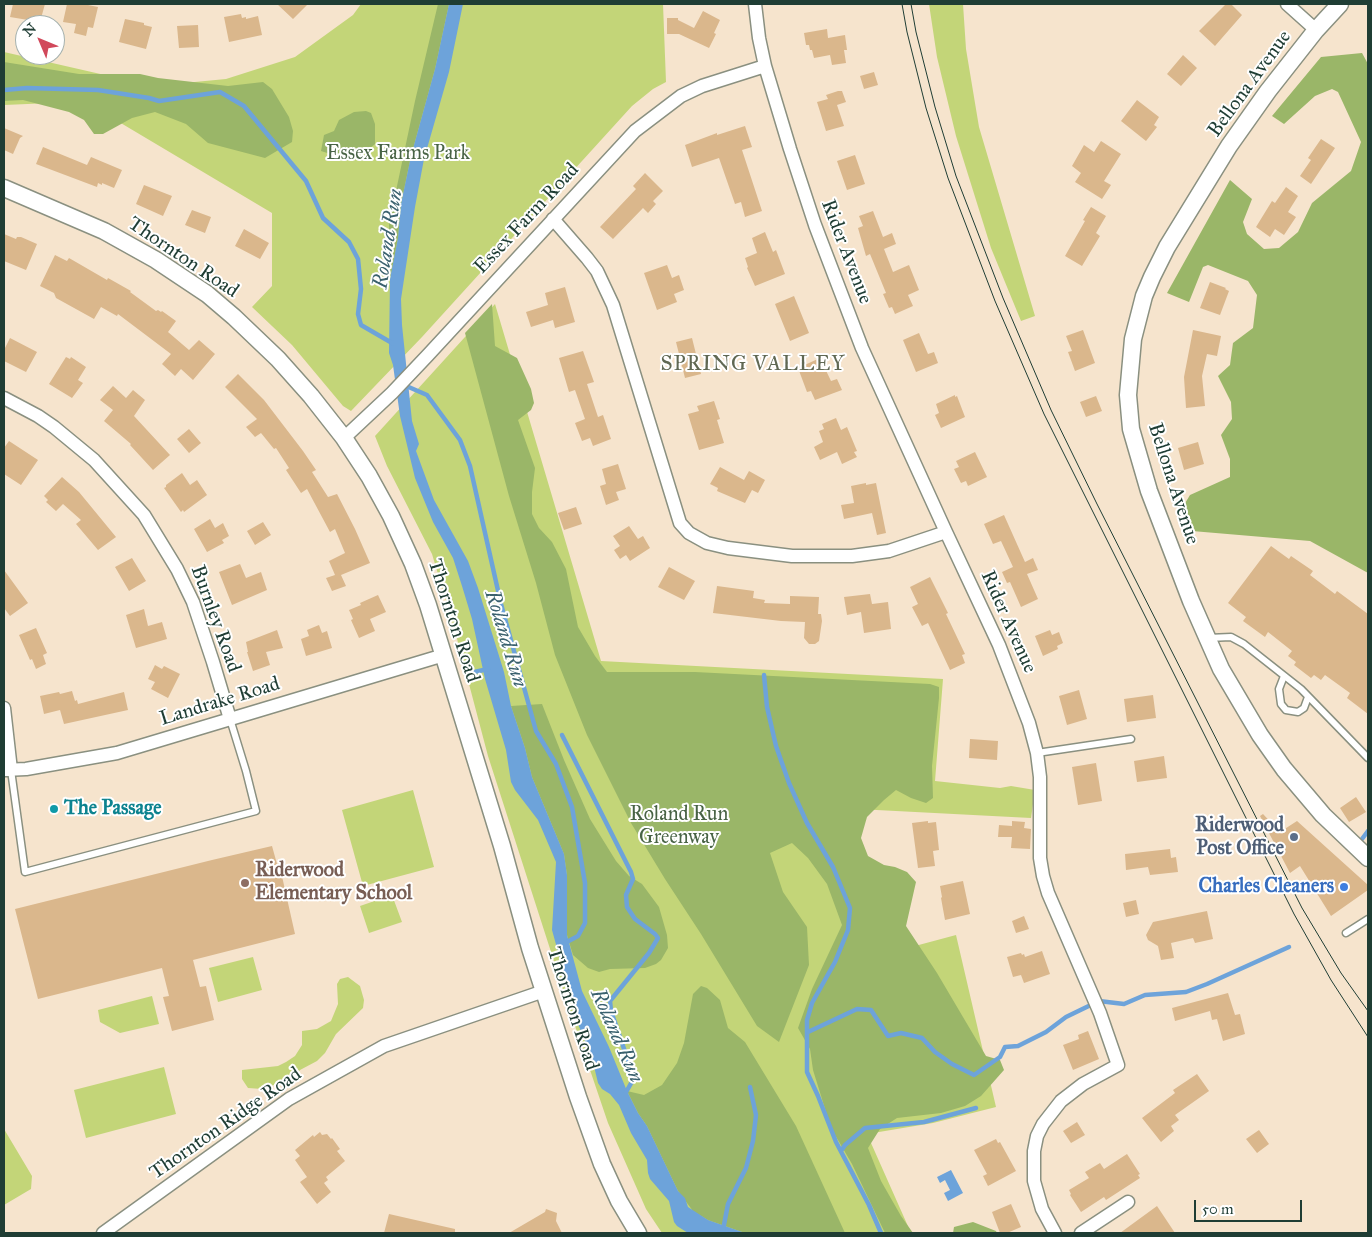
<!DOCTYPE html>
<html>
<head>
<meta charset="utf-8">
<style>
	body { margin:0 }
	#map { position:relative; width:1372px; height:1237px; overflow:hidden; background:#f6e4cd; font-family:"IM FELL Great Primer",serif }
	canvas { display:block }
	.frame { position:absolute; inset:0; border:5px solid #1f3d34; pointer-events:none }
	.north { position:absolute; left:15px; top:15px; width:50px; height:50px; box-sizing:border-box; background:#fff; border:1px solid #a5b1ae; border-radius:50%; rotate:315deg; font-size:14px; font-weight:700; line-height:20px; text-align:center; color:#1f3d34 }
	.north::after { content:''; display:block; margin:auto; width:18px; height:22px; background:#d1495b; clip-path:polygon(50% 0,100% 100%,50% 72%,0 100%) }
	.scale { position:absolute; left:1194px; top:1200px; width:108px; height:22px; box-sizing:border-box; border:2px solid #1f3d34; border-top:0; padding-left:6px; font-size:15px; line-height:18px; white-space:nowrap; color:#1f3d34; -webkit-text-stroke:4px #fff; paint-order:stroke }
</style>
</head>
<body>
<div id="map">
<canvas width="1372" height="1237"></canvas>
<div class="frame"></div>
<div class="north">N</div>
<div class="scale">50 m</div>
</div>
<script>
const c = document.querySelector('canvas').getContext('2d');
c.lineJoin = 'round';
function paint(path, color) {
  c.fillStyle = color;
  c.fill(path, 'evenodd');
}
function toPath(rows) {
  const path = new Path2D();
  for (const r of rows) {
    path.moveTo(r[0], r[1]);
    for (let i = 2; i < r.length; i += 2) path.lineTo(r[i], r[i + 1]);
  }
  return path;
}
function strokePath(path, color, width, dash) {
  c.strokeStyle = color;
  c.lineWidth = width;
  c.lineCap = dash ? 'butt' : 'round';
  c.setLineDash(dash || []);
  c.stroke(path);
}
function drawText(font, color, halo, rows, align = 'center') {
  c.font = font + ' "IM FELL Great Primer",serif';
  c.lineWidth = 4;
  c.setLineDash([]);
  c.textBaseline = 'middle';
  c.strokeStyle = halo;
  c.fillStyle = color;
  for (const [text, x, y, turn = 0] of rows) {
    c.save();
    c.translate(x, y);
    c.rotate((+turn || 0) * Math.PI / 180);
    c.textAlign = isNaN(turn) ? turn : align;
    if (halo) c.strokeText(text, 0, 0);
    c.fillText(text, 0, 0);
    c.restore();
  }
}
paint(toPath([
	[361,4,663,4,666,82,653,89,632,106,422,337,351,411,343,406,292,345,252,307,272,286,272,213,114,119,51,103,4,105,4,52,153,86,226,79,295,57,353,15],
	[929,4,963,4,966,49,979,127,1035,316,1021,321,991,248,956,136,937,57],
	[495,304,601,661,943,679,935,781,1000,788,1011,786,1035,790,1031,818,838,808,874,957,956,935,996,1107,933,1123,867,1134,911,1233,662,1233,646,1209,608,1123,570,1011,488,756,455,631,432,554,387,466,375,436],
	[413,790,434,867,363,886,342,810],
	[392,895,402,922,369,933,360,906],
	[253,957,262,990,218,1002,209,968],
	[348,977,360,986,364,1000,363,1008,336,1034,325,1053,317,1061,300,1070,294,1078,262,1089,248,1088,242,1079,242,1070,278,1066,286,1062,295,1056,302,1045,302,1031,317,1029,331,1021,338,1004,337,984,340,979],
	[152,996,159,1024,120,1033,100,1022,98,1010],
	[164,1067,176,1114,86,1138,74,1090],
	[4,1129,32,1176,31,1189,4,1205]
]), '#c3d578');
paint(toPath([
	[438,4,449,4,435,69,411,156,401,204,398,238,390,279,389,224,415,101],
	[1362,53,1368,64,1368,573,1310,541,1192,531,1184,505,1190,495,1230,477,1230,459,1221,435,1232,419,1231,402,1218,376,1230,365,1233,343,1253,328,1257,295,1248,281,1208,265,1203,267,1189,302,1167,293,1230,180,1252,199,1243,222,1247,234,1264,249,1279,248,1298,232,1312,203,1351,171,1361,142,1338,92,1332,89,1315,96,1284,124,1272,116,1321,57],
	[4,62,79,74,140,74,158,78,228,86,263,82,272,89,289,117,293,131,292,142,265,158,208,143,186,124,155,112,132,118,103,134,94,134,84,120,69,112,23,100,4,101],
	[366,111,371,113,375,124,375,144,360,156,349,160,321,151,324,135,334,131,339,120,354,112],
	[492,304,495,346,517,358,531,389,534,403,531,410,518,420,535,468,532,492,532,514,539,528,552,542,566,569,578,627,595,656,607,672,695,672,930,684,939,687,939,698,932,766,933,798,926,803,911,798,896,790,884,800,867,817,861,838,868,856,884,865,895,867,907,872,916,882,906,926,937,973,986,1056,1000,1060,1004,1070,981,1096,965,1106,941,1113,897,1118,880,1129,868,1148,881,1181,901,1216,913,1233,885,1233,852,1164,831,1128,813,1070,810,1049,798,1028,812,989,842,925,827,884,808,858,792,843,770,853,783,892,807,927,809,965,779,1042,757,1026,701,934,665,879,631,823,587,735,555,655,536,583,509,496,465,333],
	[542,704,564,760,590,819,616,861,629,876,642,884,659,907,667,935,668,948,661,960,656,964,645,968,610,969,599,972,588,968,573,955,567,935,567,875,564,854,532,777,525,748,511,706],
	[701,986,707,988,720,1000,728,1028,745,1042,796,1126,845,1233,745,1233,708,1220,693,1211,678,1191,647,1126,638,1113,627,1091,644,1095,662,1085,677,1063,684,1043,693,994],
	[973,1222,996,1231,997,1233,953,1233,954,1227]
]), '#9ab668');
paint(toPath([
	[449,4,463,4,449,72,424,159,415,207,401,299,402,325,412,421,419,444,416,451,434,500,468,561,478,588,504,672,511,706,525,748,532,777,564,854,567,875,567,935,582,991,609,1047,627,1091,638,1113,647,1126,678,1191,685,1198,688,1207,708,1220,745,1233,688,1233,677,1226,674,1222,669,1201,650,1179,648,1173,647,1160,631,1133,619,1105,610,1094,602,1089,598,1083,592,1058,578,1024,552,930,556,862,538,820,515,790,511,782,506,750,485,679,472,619,462,586,453,558,433,522,415,478,400,416,393,365,389,353,390,279,398,238,401,204,411,156,435,69],
	[951,1170,963,1193,948,1201,944,1193,950,1190,945,1180,940,1183,937,1177]
]), '#6da3da');
strokePath(toPath([
	[4,90,27,88,98,90,149,98,159,101,220,92,244,106,306,181,323,218,349,242,358,259,361,289,358,314,361,325,392,343],
	[404,385,427,395,460,440,470,466,501,604,536,731,556,764,572,807,585,883,585,923,578,936,565,943],
	[470,673,488,669],
	[764,675,767,707,776,746,789,783,807,823,833,867,850,908,848,930,835,962,812,1003,807,1020,807,1072,818,1096,836,1142,869,1205,881,1233],
	[562,735,631,872,633,879,626,895,627,907,635,919,655,934,658,938,649,953,610,1001,611,1011,634,1078,625,1094],
	[1362,839,1368,831],
	[808,1032,857,1009,871,1010,888,1036,901,1033,922,1038,935,1052,952,1064,974,1075,1000,1057,1005,1047,1018,1046,1046,1032,1066,1017,1099,1001,1124,1004,1145,995,1186,992,1207,984,1289,947],
	[841,1151,845,1145,865,1128,924,1122,976,1108],
	[723,1230,728,1204,746,1168,753,1141,756,1115,750,1087]
]), '#6da3da', 4.5);
paint(toPath([
	[13,4,45,4,40,22,10,17],
	[67,4,83,4,98,7,93,28,88,27,86,36,74,33,76,24,63,22],
	[277,4,308,4,293,19],
	[1226,4,1231,4,1242,15,1215,46,1199,31],
	[703,11,720,20,714,33,716,34,709,48,679,34,667,34,667,18,678,18,678,20,694,28],
	[241,14,242,18,246,17,246,19,258,16,262,35,229,42,224,17],
	[125,19,144,23,144,25,152,27,146,49,119,42],
	[198,25,199,47,179,48,177,26],
	[827,29,828,38,845,35,847,50,844,50,846,63,832,65,830,55,814,58,812,50,810,50,809,45,806,45,804,33],
	[1183,55,1197,68,1181,86,1167,74],
	[874,72,878,85,864,89,860,76],
	[838,91,842,91,846,102,837,105,844,126,826,131,817,102,828,99,826,95],
	[1137,100,1159,117,1154,125,1157,127,1146,141,1121,121],
	[745,126,752,147,742,150,762,211,745,217,741,202,735,204,719,158,692,167,685,145,717,133,717,135],
	[4,128,23,136,20,138,13,154,4,150],
	[1321,139,1335,148,1311,184,1300,176,1311,160,1308,158],
	[1101,141,1121,154,1104,181,1111,185,1102,199,1075,182,1081,173,1072,166,1084,145,1094,152],
	[43,147,87,165,91,157,122,170,114,188,102,183,102,185,98,183,97,187,36,164],
	[855,155,865,184,847,190,837,161],
	[645,173,663,191,653,201,656,204,648,213,643,208,613,239,600,227,636,189,633,186],
	[144,185,172,196,163,216,136,204],
	[1286,187,1298,196,1288,212,1296,217,1284,235,1275,229,1270,237,1256,227,1272,201,1275,203],
	[1091,207,1106,216,1096,233,1100,236,1082,266,1065,256,1085,221,1083,220],
	[192,210,211,217,205,233,185,225],
	[873,211,883,237,892,233,896,244,884,249,893,272,909,265,919,290,908,295,913,306,895,314,892,307,889,308,883,294,886,293,870,254,866,256,858,228,863,226,859,216],
	[244,229,269,243,260,259,235,246],
	[765,232,773,252,776,250,785,274,755,286,747,268,748,267,745,258,757,253,752,238],
	[4,234,16,239,17,237,21,237,37,244,26,270,4,261],
	[55,255,67,261,69,258,107,280,108,278,131,291,130,292,156,311,158,310,161,312,162,311,176,321,168,332,189,350,199,340,215,354,193,380,181,369,175,376,162,364,171,354,118,314,117,316,101,307,94,319,56,298,54,293,40,286],
	[667,265,672,278,679,275,684,290,674,294,677,302,657,310,644,273],
	[1210,282,1226,288,1225,289,1229,291,1220,315,1200,308],
	[565,287,575,322,555,328,553,320,531,327,526,312,548,305,545,293],
	[794,296,809,333,790,341,775,304],
	[1083,330,1095,363,1075,371,1068,352,1072,351,1066,336],
	[1193,330,1221,336,1217,356,1207,354,1202,376,1205,406,1186,408,1184,377],
	[919,333,928,354,934,352,938,363,916,372,903,340],
	[10,338,37,352,26,372,4,361,4,350],
	[692,338,701,374,685,378,676,342],
	[583,351,594,382,587,384,598,417,603,415,611,439,593,446,590,438,582,441,575,423,585,419,575,390,569,392,559,358],
	[66,357,70,359,71,357,86,367,78,380,83,383,72,398,49,384],
	[820,358,831,381,837,379,842,390,815,400,811,391,807,392,798,368],
	[238,374,264,400,303,451,316,470,312,472,328,497,337,494,355,529,370,563,341,575,346,586,332,591,326,578,335,575,329,561,345,553,335,529,330,532,307,489,301,493,286,470,289,468,276,448,274,449,261,433,255,437,246,427,257,419,225,387],
	[113,386,126,398,133,390,145,400,134,416,170,455,153,470,130,445,131,444,104,421,113,410,100,400],
	[955,395,955,397,957,396,965,417,941,428,935,415,939,413,936,404],
	[1096,396,1102,411,1086,417,1080,402],
	[714,401,720,419,717,420,724,443,699,450,688,414,699,411,697,406],
	[836,418,841,430,847,427,857,451,854,452,857,457,842,464,837,452,820,460,814,447,823,442,819,431,824,429,822,424],
	[189,429,201,443,189,453,177,439],
	[9,441,38,460,21,485,4,474,4,448],
	[1198,442,1204,464,1184,470,1178,448],
	[975,452,987,477,968,486,966,481,961,483,954,469,959,467,956,461],
	[618,464,626,489,616,492,619,500,606,505,600,486,606,484,602,469],
	[720,467,744,480,749,471,765,480,758,493,752,490,745,503,717,491,718,488,710,484],
	[182,473,190,485,197,480,207,495,184,512,183,510,181,512,164,488,166,487,166,485],
	[62,477,79,492,116,537,98,550,76,524,81,520,63,504,56,511,46,502,48,500,44,496],
	[866,483,866,485,876,483,886,533,877,535,872,513,844,519,841,505,854,503,851,486],
	[576,507,582,524,564,530,558,513],
	[1004,515,1025,562,1033,558,1038,570,1027,574,1038,599,1021,607,1010,582,1007,583,1002,572,1013,567,1001,541,993,544,984,524],
	[210,519,215,528,223,523,229,536,222,540,224,543,207,552,194,529],
	[263,522,271,535,255,545,247,531],
	[629,526,638,539,643,536,650,548,630,561,626,555,620,559,614,550,620,546,613,536],
	[1271,546,1289,559,1291,556,1313,571,1310,575,1335,594,1337,591,1368,614,1368,714,1347,698,1350,693,1325,675,1321,680,1314,675,1311,678,1294,665,1296,662,1288,656,1292,651,1268,632,1265,637,1243,621,1246,617,1228,603],
	[132,558,146,581,129,591,115,567],
	[240,564,246,578,261,572,267,590,232,605,219,572],
	[669,567,695,581,684,600,658,587],
	[4,570,28,603,10,616,4,608],
	[930,577,948,613,946,614,965,654,962,655,965,663,950,670,928,623,922,626,912,607,918,604,910,587],
	[717,586,754,591,753,598,765,600,764,603,790,604,790,596,819,597,818,614,821,614,822,621,819,641,815,644,809,644,804,638,805,622,781,621,713,613],
	[870,594,872,604,888,602,891,629,864,633,861,612,847,615,844,597],
	[378,595,386,612,370,619,375,631,359,638,351,620,353,619,349,610,361,605,360,603],
	[144,609,148,626,162,622,167,639,136,648,126,615],
	[319,625,322,633,327,631,332,648,306,656,301,639,309,636,307,630],
	[36,628,47,653,43,655,46,664,36,669,32,659,30,660,19,635],
	[277,630,283,648,266,652,270,665,253,671,247,652,248,652,246,642],
	[1050,630,1052,635,1059,632,1063,643,1057,646,1058,649,1043,656,1035,636],
	[155,665,162,669,164,666,180,674,168,698,151,689,155,682,148,679],
	[1079,690,1087,719,1067,725,1059,696],
	[72,691,75,701,77,700,78,704,124,692,128,710,64,724,60,710,44,714,40,696,59,692,60,694],
	[1153,695,1156,718,1127,722,1124,699],
	[970,739,998,741,997,760,969,758],
	[1164,756,1167,778,1137,782,1134,761],
	[1096,763,1102,801,1078,805,1072,767],
	[1356,797,1366,812,1349,822,1340,808],
	[1263,814,1280,832,1297,821,1368,885,1368,890,1331,916,1300,866,1290,873,1260,816],
	[928,821,928,823,936,822,939,850,933,851,935,866,918,868,912,823],
	[1012,821,1025,822,1024,828,1031,829,1030,849,1011,848,1012,837,998,837,999,825,1012,826],
	[272,846,277,864,279,863,295,934,193,960,200,987,206,986,214,1020,172,1031,163,997,169,996,162,968,38,999,15,909,212,860],
	[1170,849,1171,858,1176,857,1178,872,1150,875,1148,867,1126,870,1125,854],
	[963,881,970,914,945,920,941,898,942,897,940,886],
	[1136,900,1139,914,1126,917,1123,903],
	[1207,911,1213,939,1195,943,1193,938,1171,943,1174,958,1161,960,1158,946,1148,940,1146,935,1153,922],
	[1024,916,1029,929,1016,933,1012,921],
	[1042,951,1050,974,1024,983,1021,975,1013,977,1007,957,1021,953,1022,955,1024,954,1025,957],
	[1228,993,1235,1015,1240,1014,1245,1034,1223,1041,1217,1019,1212,1020,1210,1011,1175,1021,1172,1008],
	[1088,1031,1099,1059,1073,1070,1063,1045,1079,1039,1078,1035],
	[1197,1074,1209,1091,1175,1115,1179,1120,1171,1126,1174,1131,1161,1142,1142,1118,1175,1093,1173,1090],
	[1077,1122,1085,1135,1071,1143,1063,1131],
	[1259,1130,1269,1144,1257,1153,1246,1139],
	[320,1132,322,1135,327,1134,331,1139,332,1138,340,1149,337,1151,345,1161,326,1177,328,1180,324,1183,331,1192,317,1204,300,1182,307,1177,295,1160,300,1156,295,1150,313,1135,314,1137],
	[996,1139,998,1143,1000,1142,1016,1171,988,1186,983,1176,987,1174,974,1150],
	[1127,1154,1140,1174,1138,1175,1140,1178,1106,1200,1104,1197,1081,1212,1070,1195,1071,1194,1069,1190,1089,1178,1085,1172,1100,1163,1104,1169],
	[1011,1204,1021,1227,1007,1233,1000,1233,992,1212],
	[1157,1206,1175,1233,1120,1233],
	[546,1209,557,1213,556,1221,562,1233,509,1233,545,1212],
	[389,1214,455,1229,455,1233,384,1233]
]), '#dab78c');
const service = toPath([
	[1208,638,1231,637,1244,644,1301,689,1368,758],
	[1284,676,1279,689,1281,704,1286,710,1298,712,1304,708,1308,697],
	[1037,753,1131,739],
	[11,770,25,872,256,811,246,771,230,719],
	[1346,933,1368,919]
]);
const minor = toPath([
	[755,4,759,38,765,66,790,149,815,225,862,348,946,532,999,645,1029,723,1037,753,1040,777,1040,858,1043,876,1048,893,1100,1013,1118,1065,1083,1084,1061,1101,1043,1124,1037,1136,1034,1151,1034,1181,1042,1209,1055,1233],
	[1287,4,1316,30],
	[553,219,587,258,597,271,613,305,680,523,689,533,707,543,728,548,792,556,852,556,889,551,946,532],
	[4,398,38,416,54,427,94,460,144,515,177,569,193,602,213,662,230,719],
	[344,438,392,393,428,355,635,131,681,96,702,86,765,66],
	[4,708,11,770],
	[4,770,26,769,117,753,444,655],
	[103,1233,289,1099,384,1046,544,991],
	[1081,1233,1128,1202]
]);
const tertiary = toPath([
	[1340,4,1316,30,1268,91,1229,146,1167,247,1152,277,1144,296,1133,339,1128,395,1131,429,1149,491,1191,601,1221,669,1260,735,1284,769,1323,815,1368,858],
	[4,188,104,231,156,260,207,294,234,317,278,359,311,396,344,438,369,476,391,516,413,564,428,605,502,846,530,948,578,1097,602,1164,619,1201,638,1233]
]);
strokePath(service, '#8a9080', 9);
strokePath(minor, '#8a9080', 15);
strokePath(tertiary, '#8a9080', 19);
strokePath(service, '#fff', 6);
strokePath(minor, '#fff', 12);
strokePath(tertiary, '#fff', 16);
strokePath(toPath([
	[902,4,907,32,926,108,948,178,995,301,1044,414,1294,914,1331,980,1368,1037],
	[911,4,916,32,935,107,956,176,1003,298,1051,410,1097,504,1302,908,1341,973,1368,1011]
]), '#1f3d34', 1);
for (const [x, y, r, color] of [
	[54,809,5,"#0f9aa8"],
	[1294,837,5,"#5c6f8a"],
	[245,883,5,"#8d6e63"],
	[1344,887,5,"#3f7fe0"]
]) {
  const dot = new Path2D();
  dot.arc(x, y, r, 0, 2 * Math.PI);
  c.fillStyle = color;
  c.fill(dot);
  strokePath(dot, '#fff', 2);
}
drawText('20px', '#1f3d34', '#fff', [
	["Bellona Avenue",1250,84,-54],
	["Essex Farm Road",527,219,-47],
	["Rider Avenue",846,252,69],
	["Thornton Road",183,258,34],
	["Bellona Avenue",1173,484,72],
	["Burnley Road",215,619,70],
	["Thornton Road",453,621,72],
	["Rider Avenue",1008,622,66],
	["Landrake Road",220,702,-17],
	["Thornton Road",572,1009,72],
	["Thornton Ridge Road",226,1124,-35]
]);
drawText('20px', '#486345', '#fff', [
	["Essex Farms Park",398,154],
	["Roland Run",679,815],
	["Greenway",679,838]
]);
drawText('bold 20px', '#0d838f', '#fff', [
	["The Passage",64,809]
], 'left');
drawText('bold 20px', '#4e5e75', '#fff', [
	["Riderwood",1284,826],
	["Post Office",1284,849]
], 'right');
drawText('bold 20px', '#785e54', '#fff', [
	["Riderwood",255,871],
	["Elementary School",255,894]
], 'left');
drawText('bold 20px', '#366cbe', '#fff', [
	["Charles Cleaners",1334,887]
], 'right');
drawText('italic 21px', '#3a616e', '#fff', [
	["Roland Run",389,239,-81],
	["Roland Run",505,639,73],
	["Roland Run",616,1036,66]
]);
c.letterSpacing = '1px';
drawText('21px', '#606853', '#fff', [
	["SPRING VALLEY",753,365]
]);
c.letterSpacing = '0px';
</script>
</body>
</html>
